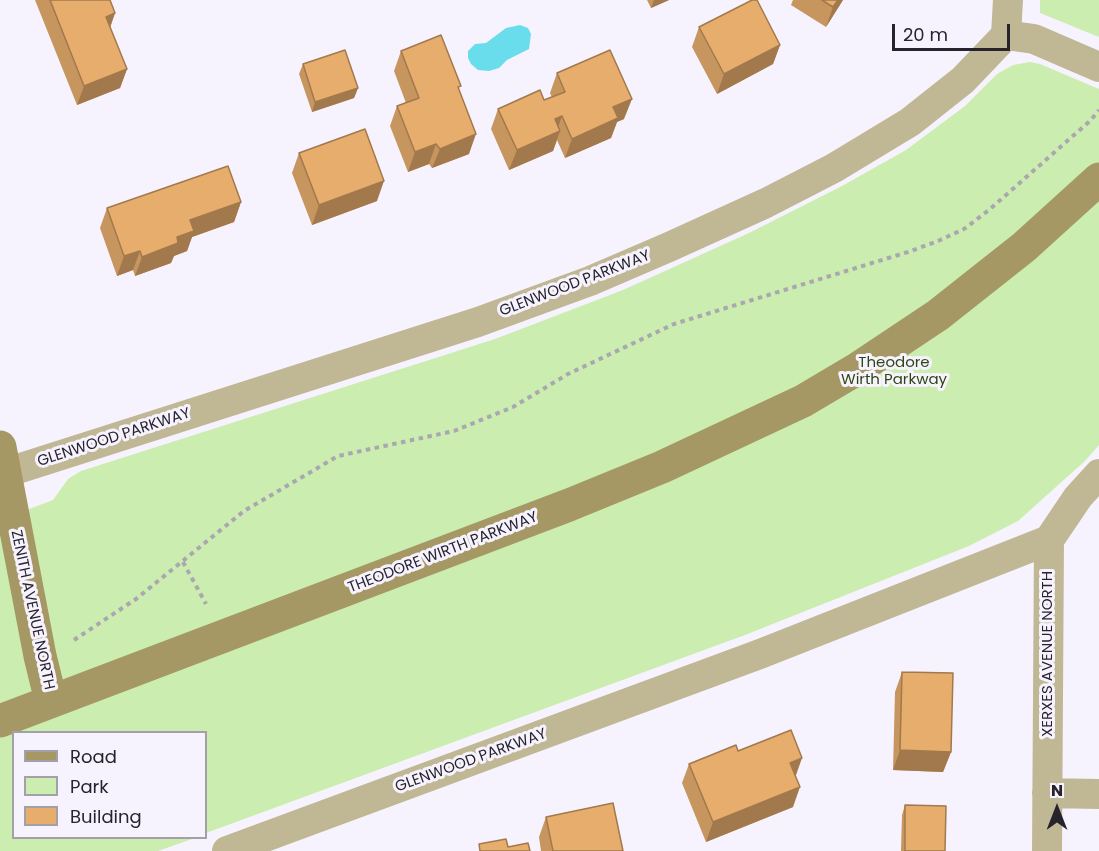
<!DOCTYPE html>
<html>
<head>
<meta charset="utf-8">
<style>
	body { margin:0 }
	#map { position:relative; width:1099px; height:851px; overflow:hidden; background:#f7f3fe; font-family:Poppins,sans-serif }
	canvas { display:block }
	.legend { position:absolute; left:12px; top:731px; width:195px; height:108px; box-sizing:border-box; background:#f7f3fe; border:2px solid #a3a0aa; margin:0; padding:8px 10px; list-style:none; font-size:18px; color:#26232d }
	.legend li { display:flex; align-items:center; gap:12px; height:30px }
	.legend b { width:30px; border:2px solid #a3a0aa }
	.north { position:absolute; left:1027px; top:779px; width:60px; height:60px; -webkit-text-stroke:4px #f7f3fe; paint-order:stroke; rotate:0deg; font-size:16px; font-weight:700; line-height:24px; text-align:center; color:#26232d }
	.north::after { content:''; display:block; margin:auto; width:21px; height:27px; background:#26232d; clip-path:polygon(50% 0,100% 100%,50% 72%,0 100%) }
	.scale { position:absolute; left:892px; top:24px; width:118px; height:27px; box-sizing:border-box; border:3px solid #26232d; border-top:0; padding-left:8px; font-size:18px; line-height:21px; white-space:nowrap; color:#26232d; -webkit-text-stroke:4px #f7f3fe; paint-order:stroke }
</style>
</head>
<body>
<div id="map">
<canvas width="1099" height="851"></canvas>
<ul class="legend">
<li><b style="height:8px;background:#a69864"></b>Road</li>
<li><b style="height:16px;background:#cbedaf"></b>Park</li>
<li><b style="height:16px;background:#e7ad6d"></b>Building</li>
</ul>
<div class="north">N</div>
<div class="scale">20 m</div>
</div>
<script>
const c = document.querySelector('canvas').getContext('2d');
c.lineJoin = 'round';
function paint(path, color) {
  c.fillStyle = color;
  c.fill(path, 'evenodd');
}
function toPath(rows) {
  const path = new Path2D();
  for (const r of rows) {
    path.moveTo(r[0], r[1]);
    for (let i = 2; i < r.length; i += 2) path.lineTo(r[i], r[i + 1]);
  }
  return path;
}
function strokePath(path, color, width, dash) {
  c.strokeStyle = color;
  c.lineWidth = width;
  c.lineCap = dash ? 'butt' : 'round';
  c.setLineDash(dash || []);
  c.stroke(path);
}
function drawText(font, color, halo, rows, align = 'center') {
  c.font = font + ' Poppins,sans-serif';
  c.lineWidth = 6;
  c.setLineDash([]);
  c.textBaseline = 'middle';
  c.strokeStyle = halo;
  c.fillStyle = color;
  for (const [text, x, y, turn = 0] of rows) {
    c.save();
    c.translate(x, y);
    c.rotate((+turn || 0) * Math.PI / 180);
    c.textAlign = isNaN(turn) ? turn : align;
    if (halo) c.strokeText(text, 0, 0);
    c.fillText(text, 0, 0);
    c.restore();
  }
}
paint(toPath([
	[1040,0,1099,0,1099,37,1040,13],
	[1030,62,1040,64,1099,89,1099,445,1085,461,1018,521,969,546,745,635,206,833,206,732,14,732,14,838,195,838,158,851,0,851,0,520,53,500,68,479,81,471,495,339,623,290,749,233,842,186,906,150,965,106,997,74,1013,65]
]), '#cbedaf');
paint(toPath([
	[520,25,528,28,531,34,529,49,507,60,499,68,489,71,478,70,471,64,468,58,468,51,475,44,486,43,506,28]
]), '#69ddec');
strokePath(toPath([
	[183,562,206,604],
	[74,640,136,599,244,511,338,456,454,431,513,407,568,374,674,324,908,252,938,241,964,229,989,210,1091,120,1099,110]
]), '#aaa7b1', 4, [4.5, 4.5]);
strokePath(toPath([
	[1006,35,1034,39,1099,67],
	[1006,35,1008,0],
	[5,473,478,322,590,281,669,247,766,203,834,168,910,122,963,80,1006,35],
	[1047,793,1099,794],
	[227,851,760,654,1049,540],
	[1047,851,1049,540,1078,497,1099,474]
]), '#c0b795', 30);
strokePath(toPath([
	[0,447,40,656,51,701],
	[0,721,569,505,662,467,803,401,857,369,938,315,1024,247,1099,179]
]), '#a69864', 33);
paint(toPath([
	[35,0,110,0,115,13,110,28,127,69,120,88,77,105],
	[647,0,669,0,651,8],
	[793,0,843,0,826,27,791,5],
	[699,27,780,45,773,64,717,94,692,47],
	[401,51,459,91,469,154,432,168,429,164,408,172,390,126,397,106,406,103,394,71],
	[303,64,358,88,354,98,312,112,299,74],
	[557,73,624,119,617,122,611,138,565,158,557,140,553,151,509,170,491,129,498,109,544,100,552,97,550,93],
	[299,153,377,201,312,225,292,173],
	[241,202,234,222,192,237,187,251,174,256,171,263,135,276,133,270,117,276,100,228,107,208],
	[902,672,951,752,943,772,893,770,895,692],
	[738,751,796,776,793,807,706,842,682,783,689,764],
	[905,805,945,851,901,851,902,815],
	[546,817,623,851,541,851,539,837]
]), '#c7955e');
paint(toPath([
	[654,0,669,0,651,8],
	[838,0,843,0,826,27,833,7],
	[115,13,108,33,106,17],
	[780,45,773,64,717,94,724,74],
	[127,69,120,88,77,105,84,86],
	[358,88,354,98,312,112,315,102],
	[632,99,624,119,617,122,611,138,565,158,572,139,613,107],
	[562,116,556,133,560,131,553,151,509,170,517,150,555,119],
	[476,134,469,154,432,168,440,149],
	[436,144,429,164,408,172,415,152],
	[384,181,377,201,312,225,319,205],
	[241,202,234,222,192,237,187,251,174,256,171,263,135,276,142,257,177,237,190,220],
	[140,251,133,270,117,276,124,256],
	[900,750,951,752,943,772,893,770],
	[802,758,795,778,790,763],
	[800,787,793,807,706,842,713,822]
]), '#a2794c');
const building = toPath([
	[50,0,110,0,115,13,106,17,127,69,84,86,50,0],
	[752,0,757,0,780,45,724,74,699,27,752,0],
	[822,0,838,0,833,7,822,0],
	[441,35,461,86,458,87,476,134,440,149,436,144,415,152,397,106,419,98,401,51,441,35],
	[345,50,358,88,315,102,303,64,345,50],
	[610,50,632,99,613,107,618,118,572,139,562,116,555,119,560,131,517,150,498,109,540,90,544,100,565,92,557,73,610,50],
	[365,129,384,181,319,205,299,153,365,129],
	[228,166,241,202,190,220,194,231,177,237,178,243,142,257,140,251,124,256,107,208,228,166],
	[902,672,953,673,951,752,900,750,902,672],
	[791,730,802,758,790,763,800,787,713,822,689,764,736,745,738,751,791,730],
	[613,803,623,851,553,851,546,817,613,803],
	[905,805,946,806,945,851,905,851,905,805],
	[506,839,508,847,528,843,530,851,480,851,479,844,506,839]
]);
paint(building, '#e7ad6d');
strokePath(building, '#a2794c', 1.5);
drawText('15px', '#26232d', '#f7f3fe', [
	["GLENWOOD PARKWAY",575,284,-21],
	["GLENWOOD PARKWAY",114,438,-18],
	["THEODORE WIRTH PARKWAY",443,553,-21],
	["ZENITH AVENUE NORTH",32,610,78],
	["XERXES AVENUE NORTH",1048,654,-90],
	["GLENWOOD PARKWAY",471,761,-20]
]);
drawText('15px', '#2e4614', '#f7f3fe', [
	["Theodore",894,363],
	["Wirth Parkway",894,380]
]);
</script>
</body>
</html>
